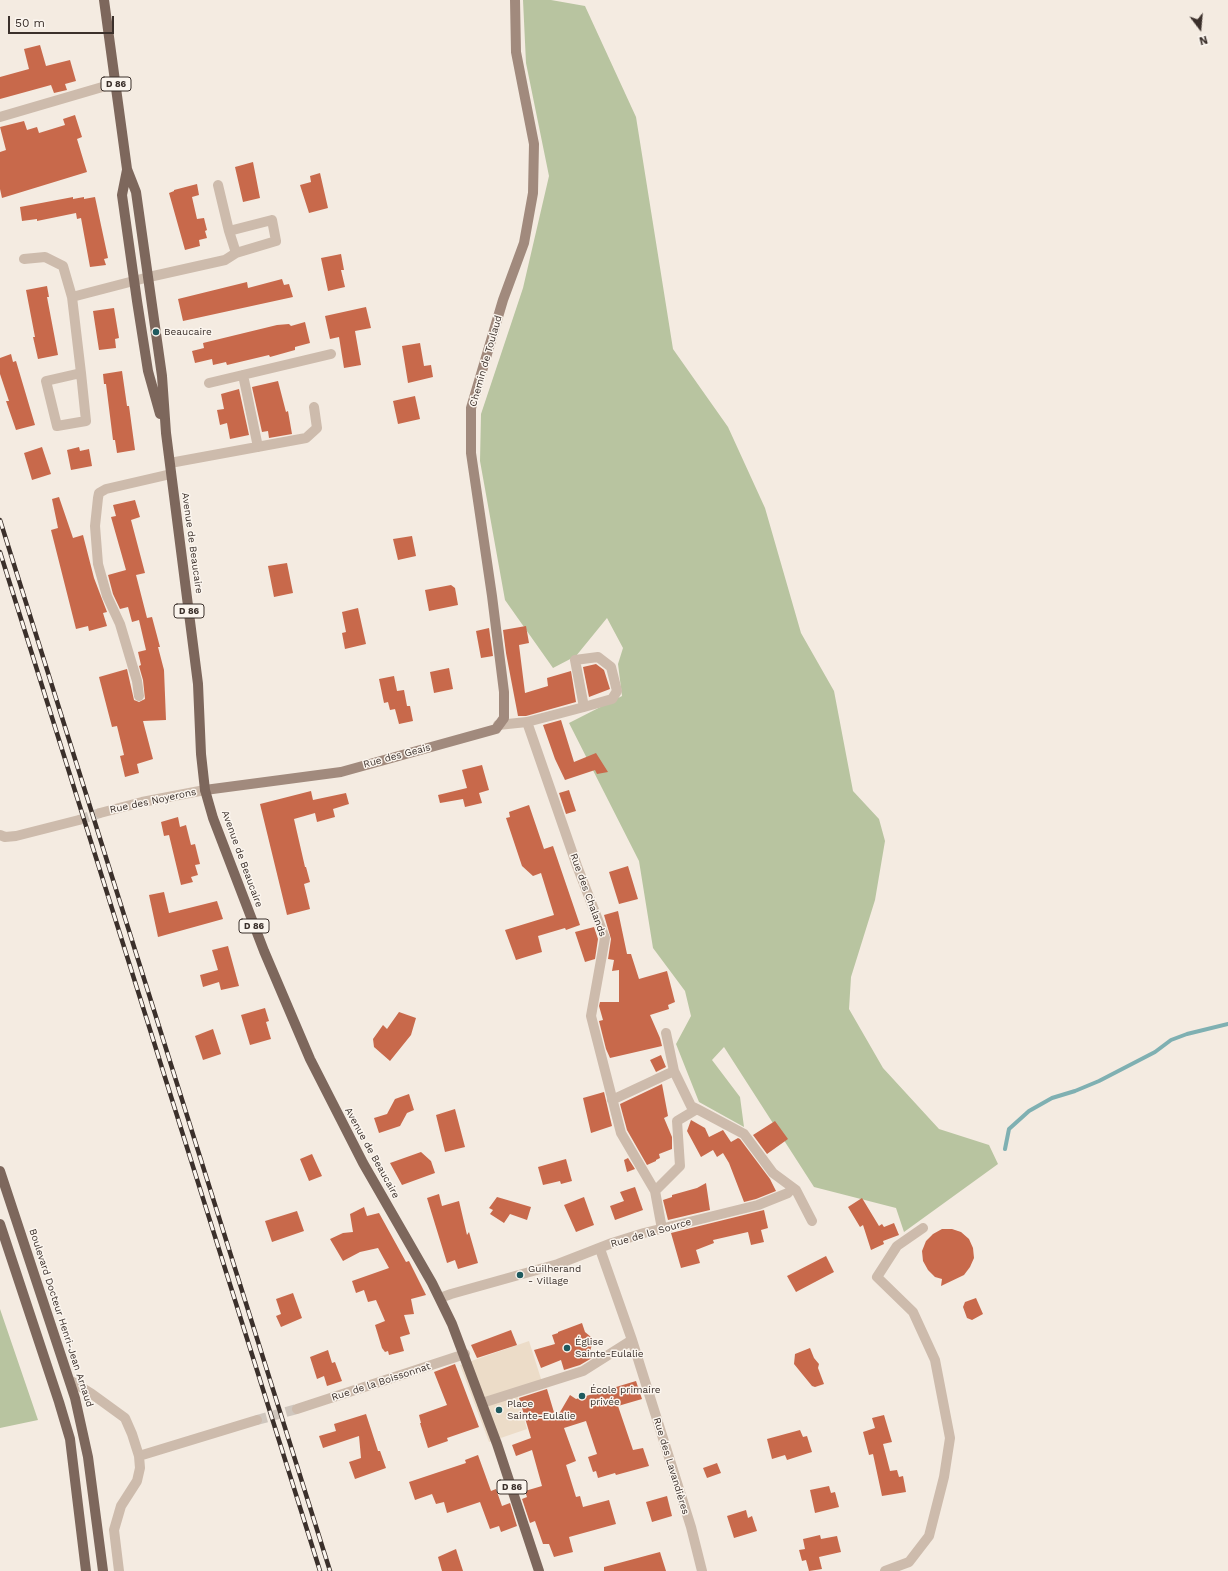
<!DOCTYPE html>
<html>
<head>
<meta charset="utf-8">
<style>
	body { margin:0 }
	#map { position:relative; width:1228px; height:1571px; overflow:hidden; background:#f4ebe1; font-family:"Work Sans",sans-serif }
	canvas { display:block }
	.north { position:absolute; left:1180px; top:8px; width:40px; height:40px; -webkit-text-stroke:3px #fbf5ee; paint-order:stroke; rotate:164deg; font-size:11px; font-weight:700; line-height:16px; text-align:center; color:#3b302b }
	.north::after { content:''; display:block; margin:auto; width:14px; height:18px; background:#3b302b; clip-path:polygon(50% 0,100% 100%,50% 72%,0 100%) }
	.scale { position:absolute; left:8px; top:16px; width:106px; height:18px; box-sizing:border-box; border:2px solid #3b302b; border-top:0; padding-left:5px; font-size:12px; line-height:14px; white-space:nowrap; color:#3b302b; -webkit-text-stroke:3px #fbf5ee; paint-order:stroke }
</style>
</head>
<body>
<div id="map">
<canvas width="1228" height="1571"></canvas>
<div class="north">N</div>
<div class="scale">50 m</div>
</div>
<script>
const c = document.querySelector('canvas').getContext('2d');
c.lineJoin = 'round';
function paint(path, color) {
  c.fillStyle = color;
  c.fill(path, 'evenodd');
}
function toPath(rows) {
  const path = new Path2D();
  for (const r of rows) {
    path.moveTo(r[0], r[1]);
    for (let i = 2; i < r.length; i += 2) path.lineTo(r[i], r[i + 1]);
  }
  return path;
}
function strokePath(path, color, width, dash) {
  c.strokeStyle = color;
  c.lineWidth = width;
  c.lineCap = dash ? 'butt' : 'round';
  c.setLineDash(dash || []);
  c.stroke(path);
}
function drawText(font, color, halo, rows, align = 'center') {
  c.font = font + ' "Work Sans",sans-serif';
  c.lineWidth = 3;
  c.setLineDash([]);
  c.textBaseline = 'middle';
  c.strokeStyle = halo;
  c.fillStyle = color;
  for (const [text, x, y, turn = 0] of rows) {
    c.save();
    c.translate(x, y);
    c.rotate((+turn || 0) * Math.PI / 180);
    c.textAlign = isNaN(turn) ? turn : align;
    if (halo) c.strokeText(text, 0, 0);
    c.fillText(text, 0, 0);
    c.restore();
  }
}
paint(toPath([
	[523,0,551,0,585,6,636,117,673,349,728,427,765,508,801,633,834,691,853,791,879,819,885,841,875,900,851,977,849,1009,883,1068,939,1129,989,1145,998,1164,904,1232,896,1208,814,1187,724,1047,712,1060,740,1097,744,1127,699,1102,676,1044,691,1016,685,991,653,948,639,861,569,723,622,696,618,664,623,648,607,618,576,656,553,668,505,600,480,461,481,414,523,288,549,176,526,63],
	[0,1309,38,1420,0,1428]
]), '#b8c4a0');
paint(toPath([
	[529,1341,542,1382,516,1391,527,1429,489,1442,460,1365]
]), '#ecdcc8');
strokePath(toPath([
	[1005,1149,1009,1129,1029,1111,1052,1098,1075,1091,1099,1081,1155,1052,1171,1040,1187,1034,1228,1024]
]), '#7fb0b2', 4);
paint(toPath([
	[40,45,46,66,70,60,76,81,65,84,67,90,54,93,51,85,0,99,0,77,29,69,24,49],
	[75,115,82,137,77,139,87,172,2,198,0,189,0,152,6,150,0,127,24,121,27,130,37,127,39,133,65,125,63,119],
	[253,162,260,198,243,202,235,167],
	[320,173,328,208,309,213,300,185,311,182,310,176],
	[197,184,199,195,192,197,197,219,204,218,207,230,205,231,207,238,199,240,200,246,185,250,169,193,174,191,174,190],
	[73,197,73,199,84,197,84,199,95,197,108,258,104,259,106,265,90,267,81,218,77,219,76,213,37,221,37,219,22,221,20,207],
	[341,254,344,270,341,270,345,287,328,291,321,258],
	[282,279,284,285,289,284,293,297,183,321,178,299,247,282,248,288],
	[47,286,49,297,47,297,58,355,38,359,33,337,35,337,26,290],
	[366,307,371,328,355,331,361,365,344,368,339,337,330,339,325,316],
	[114,308,119,338,115,339,116,348,99,350,93,311],
	[305,322,310,343,295,347,295,350,270,357,269,355,227,365,226,362,213,365,212,359,195,363,192,351,204,348,203,343,277,325,289,324,291,326],
	[420,343,424,366,431,365,433,377,408,383,402,346],
	[11,354,13,362,16,361,35,425,16,430,6,401,9,401,0,374,0,358],
	[122,371,127,406,129,406,135,450,117,453,115,440,113,440,106,384,104,384,103,374],
	[278,381,286,412,288,411,292,434,269,438,268,431,262,432,252,387],
	[239,389,249,435,230,439,227,423,220,425,217,410,224,409,221,394],
	[415,396,420,419,398,424,393,401],
	[42,447,51,474,32,480,24,453],
	[79,447,80,451,89,449,92,466,71,470,67,450],
	[59,497,73,538,83,535,94,578,107,612,103,613,107,626,89,631,88,626,76,629,51,530,58,528,52,499],
	[135,500,140,517,131,520,145,573,136,575,147,618,152,617,160,647,158,647,164,670,166,720,143,721,153,759,137,764,139,773,125,777,120,756,124,755,117,726,112,727,99,677,127,669,134,700,139,702,145,699,143,680,139,666,141,665,138,652,146,650,139,620,132,622,128,607,120,609,113,594,108,575,126,570,111,517,116,516,113,505],
	[412,536,416,556,398,560,393,539],
	[287,563,293,593,274,597,268,566],
	[451,585,455,588,458,605,429,611,425,590],
	[358,608,366,644,345,649,342,633,346,632,342,612],
	[526,626,529,643,519,645,525,693,548,686,547,678,571,671,576,702,526,716,518,716,506,653,503,630],
	[489,628,493,656,481,658,476,631],
	[596,664,604,670,610,689,589,697,583,667],
	[449,668,453,689,434,693,430,672],
	[394,676,397,691,404,690,407,706,410,706,413,721,399,724,395,709,390,710,388,702,384,703,379,679],
	[561,720,574,762,596,753,608,772,597,774,595,770,565,780,555,759,543,725],
	[482,765,489,790,479,793,482,803,465,807,463,799,440,803,438,795,467,788,462,770],
	[569,790,576,811,566,814,559,793],
	[311,791,313,800,346,793,349,804,333,809,335,817,317,822,315,813,294,819,305,867,306,867,310,882,304,884,310,909,287,915,260,804],
	[529,805,544,849,553,846,580,925,566,930,565,928,538,936,542,952,516,960,505,930,554,915,541,873,533,876,522,866,506,818,510,817,509,812],
	[178,817,180,827,186,825,191,845,195,844,200,864,195,865,198,875,191,877,193,882,181,885,169,835,164,836,161,822],
	[628,866,638,899,619,904,609,872],
	[164,892,169,913,217,901,223,919,158,937,149,895],
	[618,911,627,954,631,954,639,979,667,971,675,1002,668,1005,669,1009,650,1015,660,1038,662,1046,610,1058,606,1049,599,1021,603,1020,599,1006,600,1002,619,1002,619,970,612,971,614,960,608,959,611,939,604,915],
	[594,927,598,939,595,959,585,962,575,932],
	[228,946,239,986,221,990,219,982,203,987,200,975,218,970,212,950],
	[265,1008,269,1021,266,1022,271,1039,250,1045,241,1015],
	[399,1012,416,1018,411,1035,390,1061,374,1047,373,1039,383,1025,387,1029],
	[213,1029,221,1054,203,1060,195,1036],
	[661,1055,666,1067,656,1072,650,1060],
	[662,1084,668,1116,664,1118,672,1137,672,1149,659,1154,660,1158,656,1160,656,1161,647,1165,627,1130,620,1104],
	[604,1092,612,1126,591,1133,583,1098],
	[409,1094,414,1110,407,1113,400,1126,379,1133,374,1118,387,1114,395,1099],
	[455,1109,465,1147,445,1152,436,1115],
	[691,1120,705,1128,709,1137,723,1130,731,1142,738,1138,740,1139,770,1179,776,1191,756,1199,744,1202,729,1163,723,1153,717,1157,713,1150,701,1157,687,1131],
	[775,1121,788,1139,767,1154,753,1135],
	[421,1152,431,1161,435,1173,402,1185,390,1163],
	[312,1154,322,1176,309,1181,300,1159],
	[628,1158,635,1169,627,1172,624,1160],
	[566,1159,572,1181,561,1184,560,1181,543,1185,538,1167],
	[706,1183,710,1210,668,1220,663,1200,672,1197,672,1195,697,1188],
	[635,1187,643,1210,615,1220,610,1206,624,1201,620,1192],
	[439,1194,442,1206,459,1201,467,1235,469,1232,478,1263,458,1269,455,1260,447,1263,427,1198],
	[497,1197,531,1207,527,1220,510,1214,504,1223,490,1214,493,1210,489,1208],
	[584,1197,594,1225,576,1232,564,1205],
	[862,1198,879,1226,882,1224,884,1227,894,1223,899,1235,883,1241,884,1244,871,1250,863,1225,860,1227,848,1207],
	[364,1207,367,1216,379,1213,406,1262,409,1261,426,1295,411,1299,414,1314,404,1315,410,1334,400,1337,404,1351,389,1355,388,1351,385,1352,382,1348,375,1325,385,1321,376,1300,368,1302,364,1290,356,1293,352,1281,389,1268,378,1248,360,1252,343,1261,330,1239,343,1233,353,1232,350,1214],
	[764,1210,768,1228,761,1230,764,1242,751,1245,748,1232,713,1240,714,1243,696,1250,700,1263,681,1268,671,1233],
	[297,1211,304,1231,272,1242,265,1221],
	[942,1229,952,1229,961,1232,969,1239,973,1248,974,1258,970,1267,964,1275,941,1286,942,1279,935,1277,928,1270,923,1261,922,1251,926,1241,933,1234],
	[826,1256,834,1272,796,1292,787,1276],
	[293,1293,302,1318,281,1327,276,1316,281,1314,276,1299],
	[976,1298,983,1314,972,1320,967,1318,963,1307,965,1302],
	[582,1323,585,1332,591,1337,593,1342,590,1351,592,1358,580,1365,564,1370,561,1360,541,1368,534,1350,555,1344,552,1335,558,1333,558,1332],
	[511,1330,517,1345,477,1358,471,1345],
	[810,1348,814,1358,819,1364,818,1368,824,1384,815,1387,812,1386,794,1364,795,1354],
	[328,1350,332,1363,335,1362,342,1381,327,1386,324,1376,317,1379,310,1357],
	[455,1364,479,1427,447,1438,448,1441,428,1448,420,1423,421,1423,419,1415,447,1405,434,1372],
	[636,1381,642,1399,618,1406,633,1450,643,1448,649,1466,616,1475,615,1473,598,1478,596,1471,593,1472,588,1457,597,1454,586,1421,564,1428,576,1461,566,1465,576,1497,580,1496,583,1507,609,1500,616,1524,569,1537,573,1552,554,1557,549,1544,543,1544,535,1521,530,1523,522,1499,527,1497,525,1491,542,1486,532,1450,516,1456,512,1445,531,1438,519,1398,547,1389,556,1419,570,1395,576,1399],
	[366,1414,378,1451,380,1451,386,1468,355,1479,349,1462,361,1458,359,1436,323,1448,319,1436,336,1431,334,1424],
	[884,1415,892,1442,883,1444,890,1471,897,1470,899,1477,903,1476,906,1492,882,1496,873,1454,869,1455,863,1432,875,1428,872,1418],
	[800,1430,803,1437,807,1436,812,1452,787,1460,785,1455,772,1459,767,1439],
	[478,1455,491,1491,496,1489,502,1506,510,1503,517,1526,501,1532,499,1526,490,1529,480,1502,447,1513,444,1502,436,1504,432,1494,415,1500,409,1482,466,1463,465,1460],
	[717,1463,721,1473,707,1478,703,1468],
	[829,1486,831,1493,835,1492,839,1507,815,1513,810,1490],
	[667,1496,672,1516,652,1522,646,1502],
	[746,1510,748,1518,752,1516,757,1531,734,1538,727,1516],
	[820,1535,821,1539,837,1536,841,1552,819,1557,822,1569,809,1571,806,1560,802,1561,799,1550,805,1549,803,1539],
	[456,1549,463,1571,442,1571,438,1557],
	[660,1552,666,1571,604,1571,604,1567]
]), '#c8694b');
strokePath(toPath([
	[79,820,100,813],
	[257,1420,297,1409]
]), '#cfc6bd', 10, [10, 5]);
strokePath(toPath([
	[0,117,116,83],
	[218,185,229,231,236,253],
	[24,259,45,257,63,266,72,297],
	[81,373,86,421,57,426,46,381,81,373,72,297,149,277,225,260,236,253,276,241,272,220,229,231],
	[243,375,258,447],
	[209,383,331,354],
	[170,463,306,438,317,428,314,407],
	[139,696,137,681,120,624,107,596,98,564,95,526,98,498,99,493,106,489,171,474],
	[527,722,577,866,605,938,591,1016,621,1133,655,1191,662,1229],
	[498,725,527,722,584,707,575,660,598,657,611,667,617,691,612,699,584,707],
	[100,813,142,802,205,790],
	[0,835,5,837,16,836,79,820],
	[612,1100,674,1071],
	[697,1109,744,1134,773,1173,796,1190,812,1221],
	[655,1191,680,1166,677,1121,697,1109,691,1106,674,1071,666,1033],
	[600,1249,632,1340,691,1527,702,1571],
	[440,1298,451,1294,558,1264,612,1243,644,1233,758,1205,788,1193,792,1188],
	[71,1381,92,1394,125,1418,132,1434,139,1456,140,1468,137,1481,121,1506,114,1530,119,1571],
	[482,1403,583,1371,632,1340],
	[297,1409,465,1354],
	[139,1456,257,1420],
	[885,1571,909,1562,929,1536,944,1477,950,1438,935,1360,913,1312,877,1277,897,1246,923,1228]
]), '#cdbbac', 10);
strokePath(toPath([
	[205,790,341,772,496,729,504,718,504,692,492,596,471,453,471,408,503,300,524,243,533,193,534,144,516,52,515,0]
]), '#a18a7d', 10);
strokePath(toPath([
	[104,0,127,169,136,192,162,376,166,433,198,684,201,754,205,790,213,818,264,951,310,1059,363,1163,432,1283,452,1324,497,1444,539,1571],
	[127,170,122,195,137,301,148,371,160,414],
	[0,1171,75,1398,88,1457,103,1571],
	[0,1224,59,1402,70,1439,86,1571]
]), '#7d675c', 10);
const rail = toPath([
	[0,520,330,1571],
	[0,552,320,1571]
]);
strokePath(rail, '#3b302b', 4.5);
strokePath(rail, '#fbf5ee', 3, [9]);
for (const [x, y, r, color] of [
	[156,332,4,"#1f5a5e"],
	[520,1275,4,"#1f5a5e"],
	[567,1348,4,"#1f5a5e"],
	[582,1396,4,"#1f5a5e"],
	[499,1410,4,"#1f5a5e"]
]) {
  const dot = new Path2D();
  dot.arc(x, y, r, 0, 2 * Math.PI);
  c.fillStyle = color;
  c.fill(dot);
  strokePath(dot, '#fbf5ee', 1.5);
}
for (const [x, y, w] of [
	[116,84,30],
	[189,611,30],
	[254,926,30],
	[512,1487,30]
]) {
  const box = new Path2D();
  box.roundRect(x - w / 2, y - 7, w, 14, 3);
  c.fillStyle = '#fbf5ee';
  c.fill(box);
  strokePath(box, '#3b302b', 1);
}
drawText('bold 9px', '#3b302b', null, [
	["D 86",116,84],
	["D 86",189,611],
	["D 86",254,926],
	["D 86",512,1487]
]);
drawText('10px', '#3b302b', '#fbf5ee', [
	["Beaucaire",164,332],
	["Guilherand",528,1269],
	["- Village",528,1281],
	["Église",575,1342],
	["Sainte-Eulalie",575,1354],
	["École primaire",590,1390],
	["privée",590,1402],
	["Place",507,1404],
	["Sainte-Eulalie",507,1416]
], 'left');
drawText('10px', '#3b302b', '#fbf5ee', [
	["Chemin de Toulaud",486,361,-74],
	["Avenue de Beaucaire",192,543,82],
	["Rue des Geais",397,756,-15],
	["Rue des Noyerons",153,801,-12],
	["Avenue de Beaucaire",242,859,70],
	["Rue des Chalands",588,895,70],
	["Avenue de Beaucaire",372,1153,61],
	["Rue de la Source",651,1233,-16],
	["Boulevard Docteur Henri-Jean Arnaud",61,1318,72],
	["Rue de la Boissonnat",381,1382,-18],
	["Rue des Lavandières",671,1466,73]
]);
</script>
</body>
</html>
